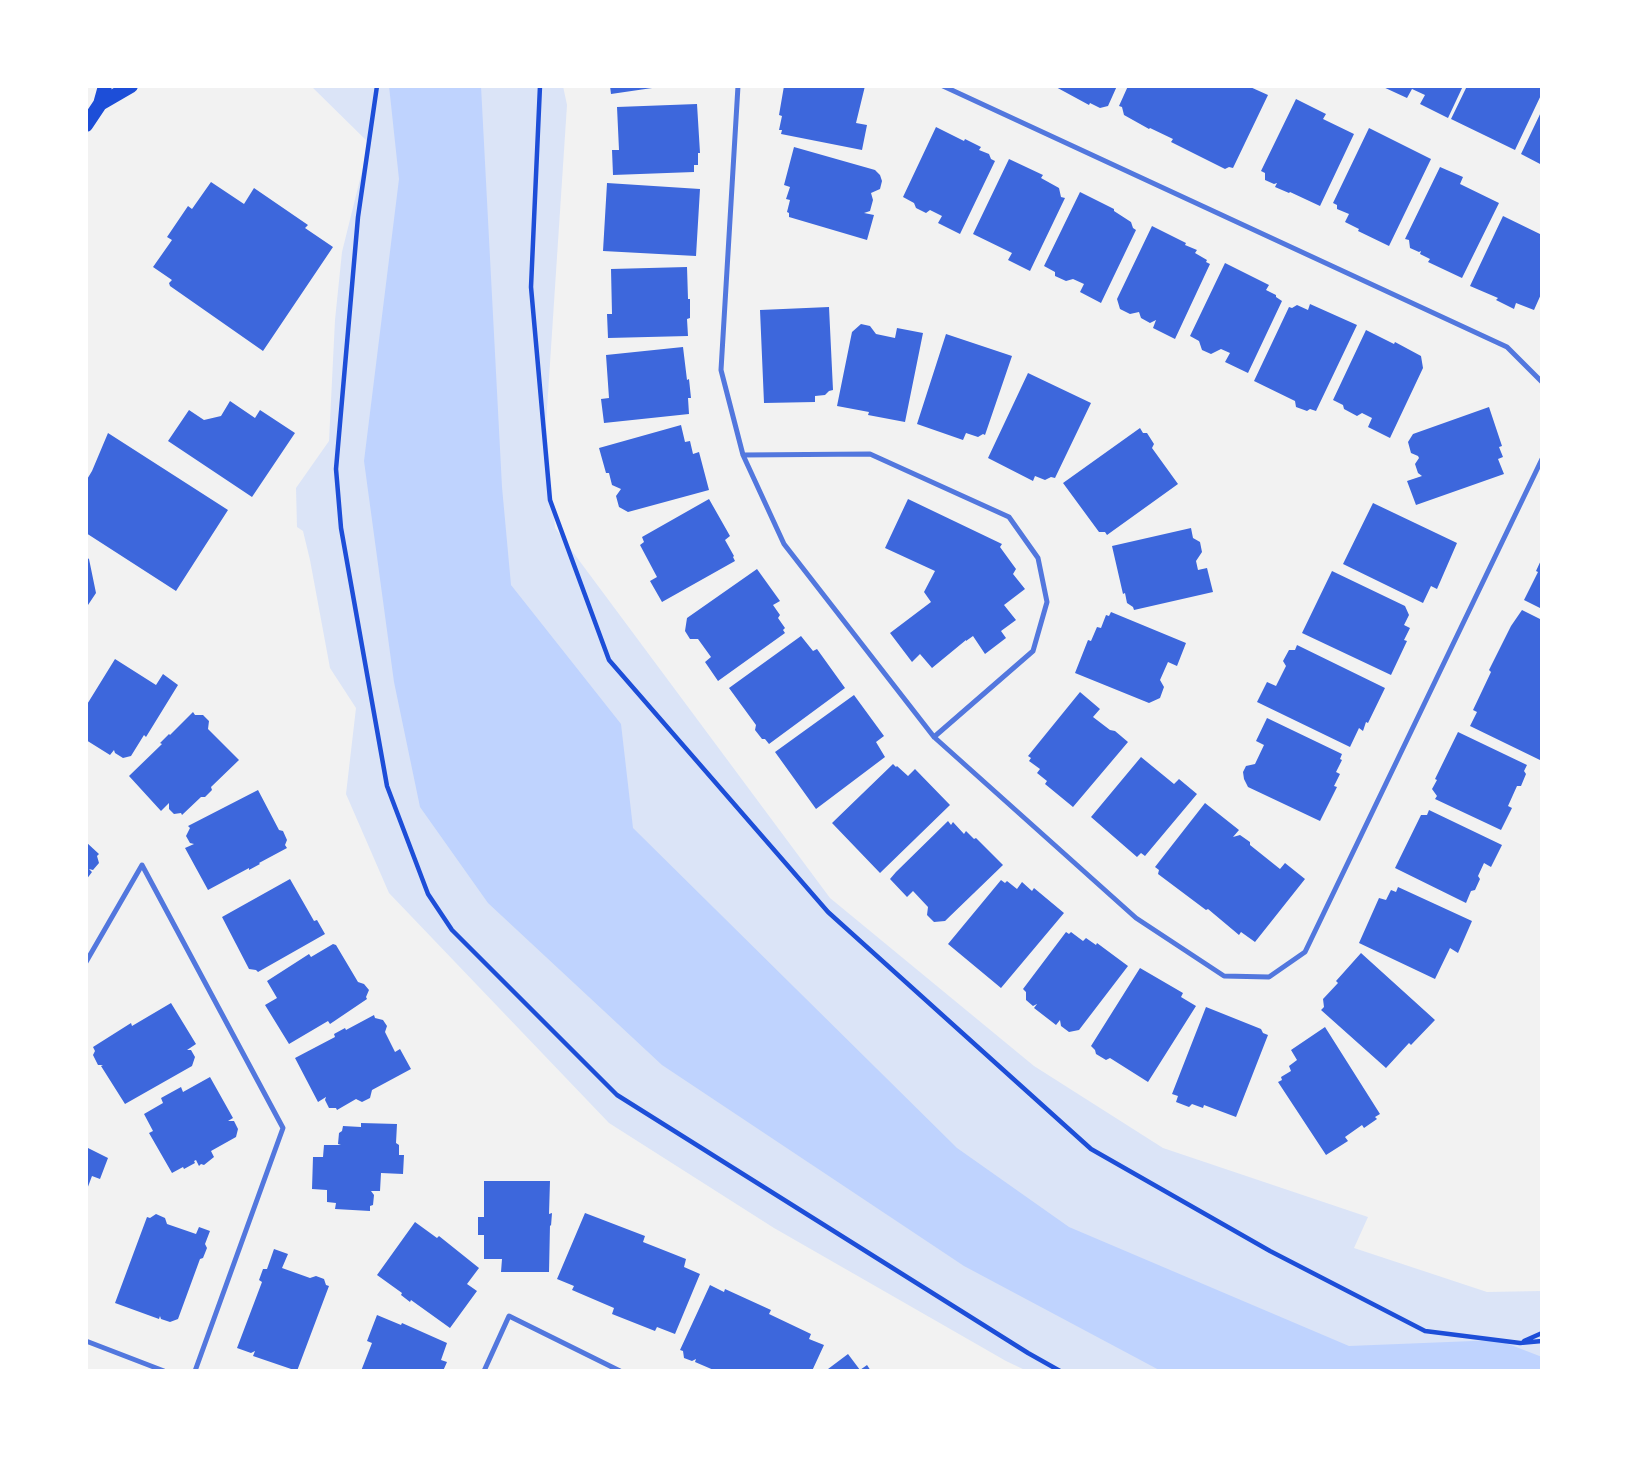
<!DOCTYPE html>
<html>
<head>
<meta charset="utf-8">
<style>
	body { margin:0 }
	#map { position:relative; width:1628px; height:1457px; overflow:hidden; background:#f2f2f2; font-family:Montserrat,sans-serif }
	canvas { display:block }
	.frame { position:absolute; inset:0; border:88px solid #fff; pointer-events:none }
</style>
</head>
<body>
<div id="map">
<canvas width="1628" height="1457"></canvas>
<div class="frame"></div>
</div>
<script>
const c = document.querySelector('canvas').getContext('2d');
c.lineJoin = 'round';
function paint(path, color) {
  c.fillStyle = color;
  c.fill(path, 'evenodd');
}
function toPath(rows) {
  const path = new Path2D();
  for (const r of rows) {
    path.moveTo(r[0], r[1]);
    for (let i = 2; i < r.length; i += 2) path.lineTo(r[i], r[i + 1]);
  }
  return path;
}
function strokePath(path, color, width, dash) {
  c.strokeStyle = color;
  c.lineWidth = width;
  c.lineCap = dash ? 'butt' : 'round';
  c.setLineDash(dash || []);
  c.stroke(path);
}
paint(toPath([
	[311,86,563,86,567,105,546,424,555,528,830,898,1034,1066,1163,1148,1368,1217,1354,1248,1487,1292,1542,1291,1542,1371,1027,1371,1006,1361,774,1228,609,1123,389,893,346,794,356,708,330,668,310,560,303,531,297,527,296,488,329,441,335,320,342,252,369,143]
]), '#dbe4f7');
paint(toPath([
	[389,86,481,86,502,487,511,585,621,724,633,828,957,1148,1069,1227,1349,1346,1498,1340,1542,1357,1542,1371,1161,1371,964,1266,662,1065,488,903,420,807,394,682,364,461,399,179]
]), '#bfd3fe');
paint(toPath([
	[610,86,659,86,659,87,611,94],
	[784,86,865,86,856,123,867,125,862,150,781,134,782,130,779,130,782,116,779,115],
	[1054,86,1117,86,1108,106,1100,108,1090,103,1089,105],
	[1128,86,1248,86,1268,95,1233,168,1229,167,1225,169,1171,142,1173,139,1150,128,1149,129,1124,115,1122,107,1119,106],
	[1381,86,1463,86,1448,118,1420,104,1425,95,1412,89,1407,98],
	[1467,86,1536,86,1542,89,1542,93,1515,150,1451,119],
	[1296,99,1326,114,1323,119,1354,134,1320,206,1290,192,1289,193,1275,187,1277,183,1274,184,1265,180,1265,173,1261,171],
	[697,104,700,153,698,153,698,165,694,165,694,172,613,175,612,150,619,150,617,107],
	[1542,110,1542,165,1521,154],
	[936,127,964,141,965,139,981,147,979,150,989,154,991,159,995,161,960,234,938,223,942,216,930,210,926,213,916,208,914,203,903,197],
	[1369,128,1431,159,1389,246,1358,231,1359,229,1345,222,1349,214,1337,209,1337,205,1333,203],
	[794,147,875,170,880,175,882,181,880,189,871,193,873,200,870,211,864,213,874,215,867,240,789,217,789,213,787,212,790,200,786,199,790,187,784,185],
	[1009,159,1043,175,1041,178,1059,188,1061,197,1065,198,1030,271,1008,260,1012,253,973,234],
	[1440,167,1463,177,1460,184,1499,203,1462,278,1428,262,1430,259,1420,254,1421,251,1419,252,1410,248,1409,240,1405,239],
	[211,182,244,204,254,188,308,225,305,228,333,247,263,351,170,286,169,283,172,280,153,267,172,240,167,237,188,206,192,209],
	[607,183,700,189,696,256,603,251],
	[1080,192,1114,209,1114,211,1131,222,1133,228,1136,230,1101,303,1080,292,1084,284,1073,279,1066,281,1055,276,1055,272,1044,266],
	[1503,216,1542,235,1542,292,1534,310,1516,303,1514,309,1496,300,1498,298,1470,286],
	[1152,226,1186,243,1185,245,1197,250,1195,253,1207,260,1206,262,1210,264,1175,339,1153,328,1156,320,1150,323,1141,318,1139,312,1130,314,1120,309,1117,299],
	[1225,263,1269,285,1266,290,1276,295,1276,297,1282,301,1248,373,1225,362,1230,353,1221,349,1211,354,1202,350,1199,341,1190,336],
	[687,267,688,299,690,299,690,318,687,319,688,336,608,338,607,314,612,314,611,269],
	[1310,304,1357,325,1316,411,1310,409,1307,411,1296,407,1295,401,1254,381,1289,307,1292,308,1297,305,1308,310],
	[829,307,833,390,829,391,825,395,815,396,815,402,764,403,760,310],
	[861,324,870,326,876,334,895,338,897,328,923,333,905,422,868,415,869,412,837,406,852,332],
	[1366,330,1394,344,1395,342,1421,356,1423,368,1390,438,1368,427,1372,418,1362,413,1357,416,1344,409,1343,405,1333,400],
	[946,334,1012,356,985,435,983,434,978,437,966,433,963,440,917,424],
	[683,347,687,380,689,379,691,398,688,398,689,414,604,423,601,399,609,398,606,355],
	[1028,373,1091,403,1055,478,1051,477,1045,480,1035,476,1033,481,988,458],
	[230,401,255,418,260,410,295,433,252,497,168,441,189,410,204,420,221,416],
	[1489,407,1502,446,1499,447,1503,457,1498,459,1504,474,1416,505,1407,481,1422,476,1418,473,1415,464,1419,458,1418,456,1411,453,1408,442,1413,434],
	[681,425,685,442,690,441,693,454,699,452,709,490,628,512,619,507,616,496,621,489,612,485,609,473,606,473,599,448],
	[1140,428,1143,433,1147,433,1154,444,1152,448,1178,484,1107,535,1105,532,1099,532,1063,483],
	[108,433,228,510,176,591,86,533,86,481,92,471],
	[709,499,730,536,725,540,734,556,733,557,735,561,662,602,650,581,657,577,640,545,644,542,642,537],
	[908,499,1002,544,1000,547,1016,569,1013,574,1025,589,1004,605,1016,620,1001,631,1006,638,985,654,973,636,966,641,966,640,932,668,920,654,912,662,890,633,931,602,924,592,935,571,885,548],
	[1373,503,1457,543,1437,589,1431,586,1423,603,1343,564],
	[1191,528,1193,538,1200,542,1202,552,1196,561,1198,570,1207,568,1213,592,1134,610,1133,607,1127,603,1125,593,1123,594,1112,546],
	[86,557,89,559,96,593,86,608],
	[1542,558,1542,609,1524,600,1538,572,1536,571],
	[757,569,780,601,773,605,780,615,778,618,785,628,783,630,785,633,718,681,705,662,711,657,698,639,690,639,685,631,687,618],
	[1332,571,1405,606,1409,615,1404,625,1410,628,1404,640,1407,641,1391,675,1302,633],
	[1522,610,1542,620,1542,761,1470,726,1477,712,1473,710,1491,672,1489,670,1511,626],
	[1111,612,1186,643,1177,666,1168,662,1160,680,1164,687,1160,698,1149,703,1075,673,1088,640,1091,641,1097,627,1101,628,1106,615,1109,616],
	[801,636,813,651,817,649,845,688,769,744,765,739,762,739,755,730,756,725,729,688],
	[1297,645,1385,688,1368,723,1366,722,1363,731,1359,728,1350,747,1257,702,1267,682,1276,686,1286,666,1283,661,1289,650,1295,650],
	[115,659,156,685,163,674,178,685,146,737,144,735,131,756,123,758,115,753,114,750,110,755,86,740,86,706],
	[1080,692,1100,709,1093,717,1110,730,1115,731,1128,742,1073,807,1045,784,1047,781,1037,773,1040,769,1029,761,1031,758,1028,756],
	[854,695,884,736,876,742,885,757,816,809,775,752],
	[193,712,195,715,203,715,209,721,208,729,239,760,211,787,212,790,205,797,201,797,182,815,181,813,174,814,169,809,169,803,161,811,129,776,162,744,160,743,169,734,170,735],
	[1267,718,1342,754,1340,759,1342,760,1336,772,1340,774,1334,786,1337,787,1320,821,1248,787,1244,779,1243,772,1246,766,1255,764,1264,745,1256,741],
	[1458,732,1527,765,1524,771,1526,774,1521,786,1517,786,1508,806,1512,808,1501,830,1435,799,1437,796,1432,789,1437,780,1435,779],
	[1141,757,1174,784,1179,779,1197,794,1145,856,1141,853,1137,857,1091,817],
	[893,764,896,767,897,766,908,776,915,769,950,805,880,873,832,823],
	[258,790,279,830,283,831,287,840,285,845,287,848,259,863,260,864,249,870,249,868,208,890,185,848,194,844,190,843,186,836,190,828,188,826],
	[1205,803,1239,830,1233,837,1240,835,1250,842,1250,845,1280,869,1285,863,1305,879,1255,942,1241,932,1239,935,1208,909,1206,910,1158,874,1159,870,1155,867],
	[1429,810,1502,845,1491,867,1484,863,1478,876,1480,879,1475,890,1471,891,1466,903,1395,868,1421,815,1427,815],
	[948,821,951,825,953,822,964,834,966,831,974,839,976,838,1003,865,945,921,934,922,927,915,928,907,913,891,907,897,890,879,896,872],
	[86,842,99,854,97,856,99,863,93,870,89,869,92,872,86,880],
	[290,879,314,921,317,920,325,934,258,972,256,970,249,969,222,917],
	[1001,880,1005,883,1007,881,1017,889,1022,882,1032,891,1034,888,1064,913,1001,988,948,944],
	[1398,887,1472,921,1458,953,1450,948,1435,979,1359,943,1379,898,1386,900,1391,890,1396,892],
	[1066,932,1069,934,1071,932,1083,941,1086,938,1096,945,1097,943,1128,966,1079,1030,1069,1032,1061,1026,1060,1020,1056,1025,1034,1008,1037,1004,1033,1006,1026,1000,1026,992,1023,989],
	[333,944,336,945,358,982,364,984,369,990,366,997,367,999,330,1024,328,1021,289,1044,265,1005,277,998,267,981,309,954,311,957],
	[1361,953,1435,1020,1411,1045,1409,1043,1386,1068,1321,1010,1324,1007,1323,999,1338,983,1336,981],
	[1140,968,1183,993,1181,997,1196,1006,1148,1082,1110,1058,1106,1060,1096,1054,1095,1050,1091,1046],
	[171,1003,196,1044,187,1050,191,1050,195,1057,192,1066,125,1104,101,1066,103,1065,98,1065,93,1055,95,1051,93,1047,131,1023,132,1026],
	[1206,1007,1261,1029,1263,1033,1268,1035,1236,1117,1204,1105,1203,1108,1192,1104,1189,1107,1176,1102,1178,1096,1172,1094],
	[374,1015,375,1018,383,1020,387,1026,385,1032,395,1052,400,1049,411,1069,372,1090,370,1098,362,1102,356,1099,337,1110,336,1108,329,1108,325,1100,326,1097,318,1102,295,1058,335,1037,334,1034,345,1028,346,1030],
	[1325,1027,1380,1114,1375,1117,1377,1119,1364,1128,1362,1125,1345,1137,1348,1141,1326,1155,1278,1082,1282,1080,1281,1077,1291,1071,1289,1066,1297,1060,1291,1050],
	[210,1077,233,1118,228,1121,234,1121,238,1129,236,1137,211,1151,214,1157,204,1165,201,1164,199,1166,196,1160,194,1161,195,1163,184,1169,183,1167,172,1173,149,1133,153,1131,144,1114,163,1103,161,1098,181,1087,183,1092],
	[361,1123,397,1124,396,1143,399,1145,399,1155,404,1155,403,1174,381,1173,380,1191,371,1191,374,1195,373,1205,370,1206,370,1211,335,1209,336,1203,327,1202,327,1190,312,1189,313,1157,323,1157,324,1145,341,1145,338,1144,339,1133,342,1131,343,1126,361,1127],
	[86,1147,108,1158,100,1179,92,1176,86,1192],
	[484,1181,550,1181,549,1214,552,1213,551,1226,550,1225,549,1272,501,1272,502,1259,484,1259,484,1235,478,1235,478,1217,484,1217],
	[585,1213,645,1236,643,1242,686,1259,684,1267,700,1274,675,1334,657,1327,655,1331,612,1314,614,1308,572,1290,574,1286,557,1279],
	[156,1214,165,1218,167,1224,196,1234,199,1227,210,1231,205,1244,207,1248,203,1258,200,1259,178,1319,170,1322,161,1319,160,1316,159,1319,115,1303,147,1217,150,1218],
	[415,1222,437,1238,439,1236,479,1268,467,1284,477,1291,450,1328,411,1300,410,1302,401,1295,402,1293,377,1275],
	[274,1249,288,1254,282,1268,310,1278,316,1276,324,1279,326,1285,329,1286,297,1371,253,1356,255,1351,251,1353,237,1348,262,1282,259,1280,263,1269,267,1269],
	[710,1285,724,1292,725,1289,771,1310,769,1314,811,1334,809,1339,824,1345,812,1371,716,1371,695,1362,696,1359,692,1361,684,1358,683,1351,680,1350],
	[377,1315,401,1325,402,1323,447,1343,441,1360,447,1362,443,1371,361,1371,372,1343,367,1341],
	[848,1354,860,1370,867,1365,871,1371,830,1371,828,1369]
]), '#3d67dc');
strokePath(toPath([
	[377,86,358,217,336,469,341,528,387,786,428,894,452,930,617,1095,1028,1353,1060,1371],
	[540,86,531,287,550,500,609,660,828,912,1091,1149,1270,1251,1425,1331,1520,1343,1542,1341],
	[1524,1341,1542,1333]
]), '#1d4ed8', 4.5);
strokePath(toPath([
	[738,86,721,370,743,455,784,544,934,737,1136,918,1224,976,1269,977,1305,952,1542,459],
	[943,86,1507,347,1542,382],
	[743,455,870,454,1009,517,1038,558,1047,602,1033,651,934,737],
	[86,962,142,865,283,1128,195,1371],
	[86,1341,164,1371],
	[484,1371,509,1316,620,1371]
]), '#5277de', 5);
strokePath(toPath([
	[100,104,131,86],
	[86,125,100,104,105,86]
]), '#1d4ed8', 14);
</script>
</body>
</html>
